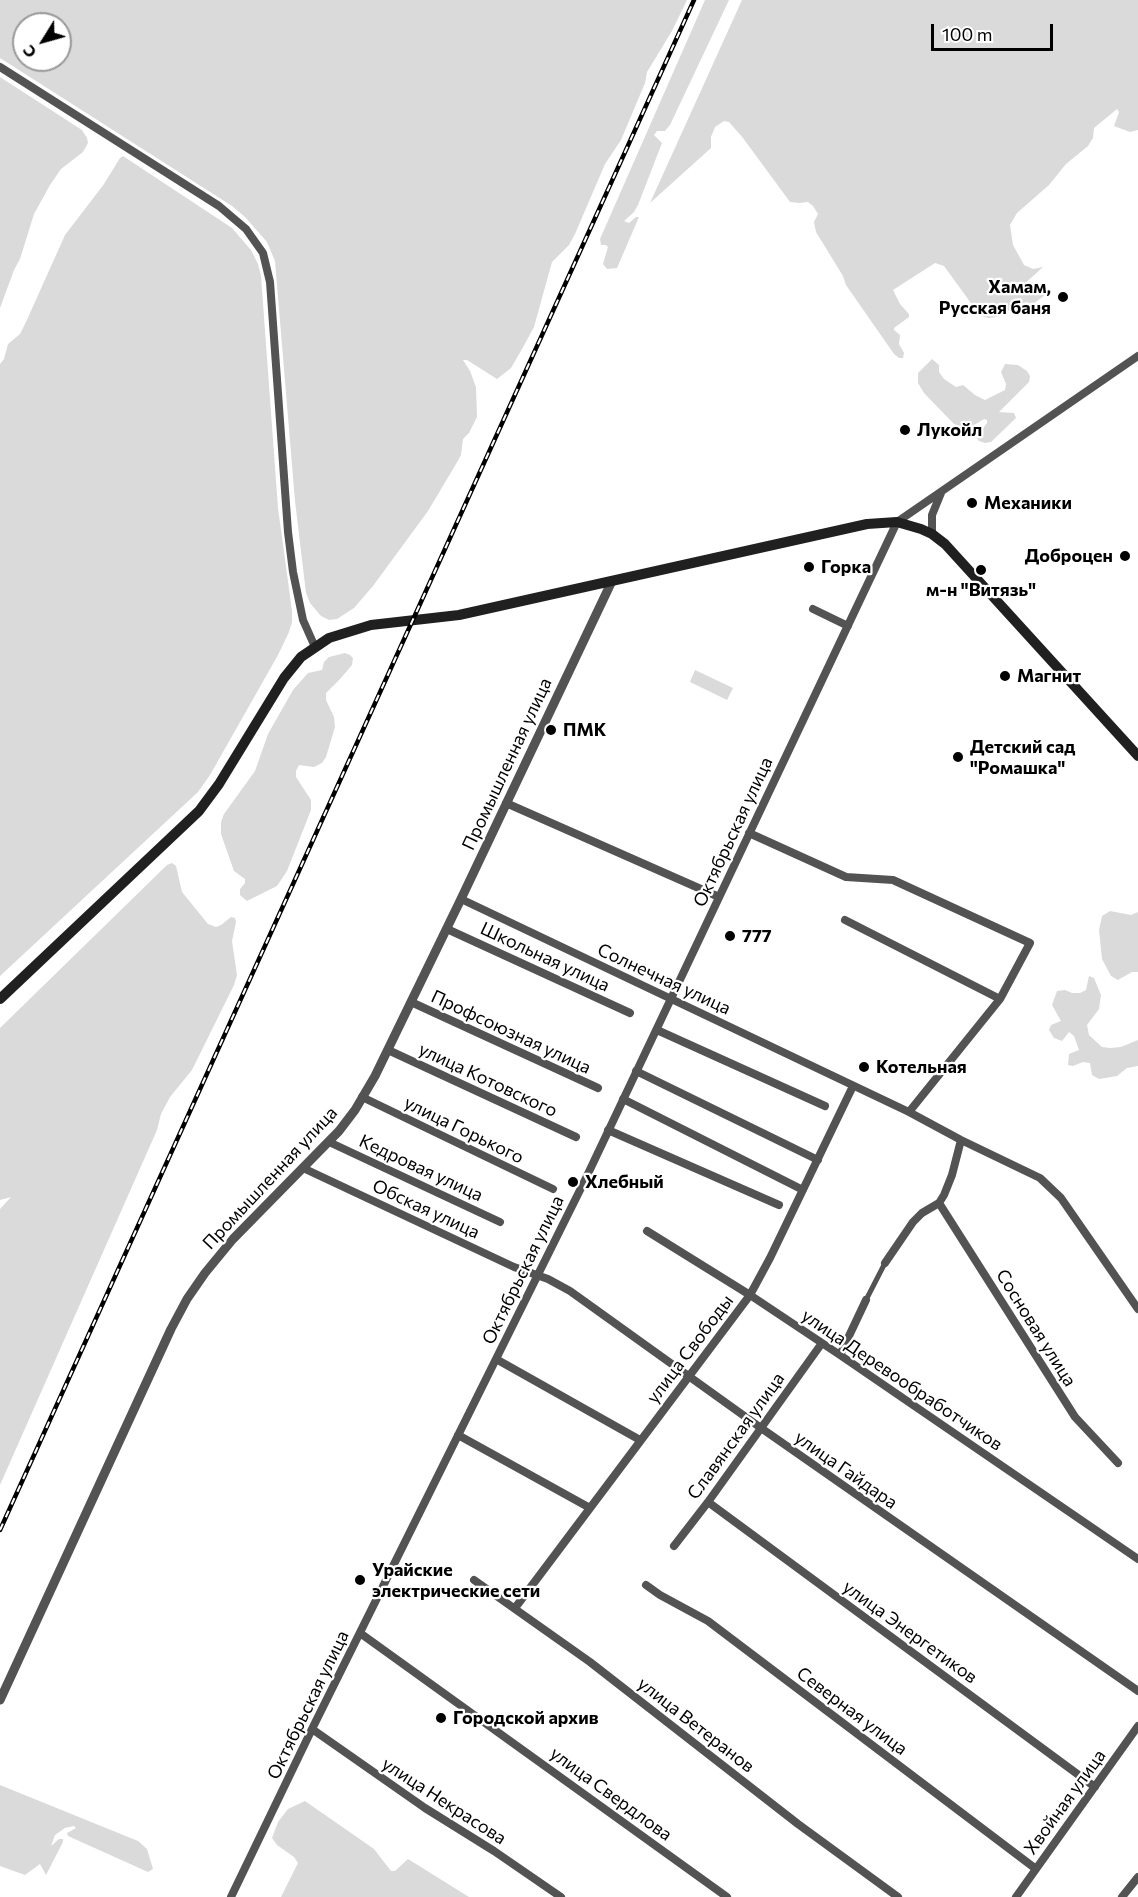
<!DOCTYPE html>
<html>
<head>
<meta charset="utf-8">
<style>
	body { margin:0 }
	#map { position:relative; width:1138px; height:1897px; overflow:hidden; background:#fff; font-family:Commissioner,sans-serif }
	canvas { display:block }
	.north { position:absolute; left:12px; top:12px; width:60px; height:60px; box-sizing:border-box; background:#fff; border:2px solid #999; border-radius:50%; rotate:233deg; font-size:16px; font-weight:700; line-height:24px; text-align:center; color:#000 }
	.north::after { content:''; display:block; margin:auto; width:21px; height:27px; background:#000; clip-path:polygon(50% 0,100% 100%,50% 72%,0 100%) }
	.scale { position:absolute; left:931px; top:24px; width:122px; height:27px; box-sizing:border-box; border:3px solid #000; border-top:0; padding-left:8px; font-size:18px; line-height:21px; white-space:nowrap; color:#000; -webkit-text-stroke:4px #fff; paint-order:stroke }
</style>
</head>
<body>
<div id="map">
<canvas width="1138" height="1897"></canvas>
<div class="north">С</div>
<div class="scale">100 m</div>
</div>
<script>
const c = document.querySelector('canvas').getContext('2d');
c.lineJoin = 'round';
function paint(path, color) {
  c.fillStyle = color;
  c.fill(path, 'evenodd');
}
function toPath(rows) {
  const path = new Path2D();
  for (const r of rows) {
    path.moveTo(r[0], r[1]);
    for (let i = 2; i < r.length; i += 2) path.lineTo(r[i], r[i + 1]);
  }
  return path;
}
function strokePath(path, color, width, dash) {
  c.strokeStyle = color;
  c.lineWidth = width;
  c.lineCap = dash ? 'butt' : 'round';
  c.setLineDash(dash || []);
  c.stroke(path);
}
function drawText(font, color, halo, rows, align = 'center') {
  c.font = font + ' Commissioner,sans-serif';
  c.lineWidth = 4.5;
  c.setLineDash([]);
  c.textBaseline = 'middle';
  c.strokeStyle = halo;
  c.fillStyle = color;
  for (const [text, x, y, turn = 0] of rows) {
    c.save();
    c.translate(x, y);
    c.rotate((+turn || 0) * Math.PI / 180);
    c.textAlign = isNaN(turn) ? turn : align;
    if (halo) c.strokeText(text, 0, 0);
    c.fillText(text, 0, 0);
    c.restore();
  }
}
paint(toPath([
	[0,0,687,0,672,31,647,72,645,83,621,140,605,164,575,234,569,245,552,262,534,327,522,349,511,368,497,379,467,360,463,360,470,371,476,387,477,417,469,433,463,439,461,455,456,464,428,511,373,586,354,608,337,619,329,620,321,616,310,603,306,593,295,501,275,261,267,242,245,217,232,206,0,58],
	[24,24,60,24,60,60,24,60],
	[705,0,729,0,670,125,665,131,657,131,654,135,662,143,638,205,634,212,624,221,629,223,636,217,639,217,617,268,607,269,603,264,608,247,606,245,601,245,600,239],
	[742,0,1138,0,1138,130,1130,132,1114,126,1119,112,1117,109,1094,128,1093,138,1088,146,1066,164,1049,185,1017,213,1010,225,1013,245,1024,265,1033,269,1043,267,1022,286,1042,285,1046,288,1045,295,1033,304,1026,302,996,317,988,318,982,316,976,310,944,266,935,263,893,290,900,304,909,314,909,317,894,328,894,330,900,335,899,344,904,353,903,358,899,358,894,354,846,285,843,276,816,232,814,222,818,214,813,206,808,202,800,203,790,202,743,138,729,122,724,121,715,127,711,137,711,148,650,203],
	[0,77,82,130,87,138,88,143,83,152,61,169,50,185,34,214,20,259,14,270,0,308],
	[123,156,232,228,251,250,258,264,261,276,278,508,292,611,292,622,289,632,278,655,210,775,198,792,0,976,0,364,4,359,8,344,20,334,26,322,65,235,104,184,120,158],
	[932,359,939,365,939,372,944,379,956,387,963,385,975,395,985,400,1005,390,1006,384,1001,372,1005,364,1018,365,1027,371,1030,376,1029,382,999,412,1014,413,1016,418,991,442,985,443,979,441,976,437,987,423,987,420,984,419,971,427,960,427,954,424,924,393,918,383,918,373],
	[345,653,350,655,353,658,352,665,341,678,326,693,326,700,334,717,335,727,326,757,322,763,314,767,299,765,296,771,296,777,311,800,311,810,287,871,277,886,247,901,240,895,240,889,245,883,245,879,234,871,221,834,221,822,224,814,255,771,268,734,293,690,308,673,322,670,324,662,329,657],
	[695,670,733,688,727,700,690,682],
	[172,863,176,866,182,892,208,924,216,927,221,925,231,917,235,918,236,922,232,941,237,975,234,985,192,1070,170,1097,161,1114,157,1130,0,1485,0,1209,11,1197,0,1200,0,1028,167,865],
	[1110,911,1131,915,1138,912,1138,972,1132,972,1118,980,1111,976,1102,959,1099,930,1102,916],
	[1089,976,1094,978,1101,995,1099,1009,1087,1025,1089,1035,1102,1047,1110,1048,1121,1047,1138,1040,1138,1066,1127,1068,1117,1076,1099,1079,1092,1075,1090,1063,1083,1062,1073,1066,1068,1065,1069,1054,1079,1050,1074,1036,1069,1032,1062,1041,1054,1038,1049,1030,1051,1025,1061,1021,1052,1005,1057,991,1065,990,1072,993,1080,993,1086,990],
	[0,1785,138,1841,147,1849,153,1869,148,1872,68,1836,67,1833,76,1828,74,1826,65,1828,55,1835,51,1846,59,1839,63,1839,63,1842,46,1875,40,1864,25,1875,0,1866],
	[305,1801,374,1849,391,1871,395,1871,408,1859,469,1897,281,1897,298,1863,294,1857,277,1845,272,1838,278,1822,288,1809]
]), '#dadada');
strokePath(toPath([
	[866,1300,885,1263]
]), '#535353', 5);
strokePath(toPath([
	[0,67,219,206,246,229,263,253,270,282,288,532,293,572,303,620,315,647],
	[932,534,932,515,941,493],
	[813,609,848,626],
	[506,803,719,897],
	[749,833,846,877,893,880,1030,943,1000,999,909,1112],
	[461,899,909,1112,961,1140,1040,1178,1061,1198,1138,1309],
	[845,920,1000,999],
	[447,929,630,1013],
	[411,1002,598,1088],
	[657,1030,825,1106],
	[388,1050,576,1137],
	[636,1071,818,1160],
	[362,1097,553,1189],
	[623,1099,803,1190],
	[608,1130,779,1205],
	[329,1142,500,1222],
	[303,1168,514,1267,548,1279,570,1291,761,1428,1138,1691],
	[939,1203,1075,1417,1118,1463],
	[647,1231,750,1295,840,1355,1138,1559],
	[885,1263,913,1222,922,1213,939,1203,944,1195,952,1175,961,1140],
	[840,1355,866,1300],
	[496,1359,640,1440],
	[458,1435,590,1508],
	[708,1502,1095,1787],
	[674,1546,708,1502,822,1343],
	[474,1580,590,1662,798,1824,898,1897],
	[646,1585,660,1595,708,1621,1036,1869],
	[515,1608,750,1295,770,1258,853,1086],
	[360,1633,727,1897],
	[312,1729,425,1808,494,1851,561,1897],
	[231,1897,312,1729,586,1178,897,522,1138,356],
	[1016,1897,1138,1726],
	[1122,1897,1138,1877]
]), '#535353', 8);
strokePath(toPath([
	[0,1700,171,1329,187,1299,205,1273,233,1239,339,1131,355,1110,375,1076,461,899,612,581]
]), '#535353', 9);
strokePath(toPath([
	[0,999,199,811,219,784,284,678,301,657,329,638,371,625,459,615,867,524,897,522,921,529,932,534,945,544,1138,756]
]), '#202020', 10);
const rail = toPath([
	[0,1530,694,0]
]);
strokePath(rail, '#000', 4.5);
strokePath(rail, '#fff', 2, [7]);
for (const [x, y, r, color] of [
	[1063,297,6,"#000"],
	[905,430,6,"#000"],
	[972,503,6,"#000"],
	[1125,556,6,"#000"],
	[809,567,6,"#000"],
	[981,570,6,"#000"],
	[1005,676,6,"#000"],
	[551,730,6,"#000"],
	[958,757,6,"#000"],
	[730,936,6,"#000"],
	[864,1067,6,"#000"],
	[573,1182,6,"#000"],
	[360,1580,6,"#000"],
	[441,1718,6,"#000"]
]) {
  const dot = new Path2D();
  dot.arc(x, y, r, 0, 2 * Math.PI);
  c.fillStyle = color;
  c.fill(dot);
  strokePath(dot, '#fff', 2);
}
drawText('bold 18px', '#000', '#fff', [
	["Хамам,",1051,287,"right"],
	["Русская баня",1051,308,"right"],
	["Лукойл",917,430],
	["Механики",984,503],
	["Доброцен",1113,556,"right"],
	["Горка",821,567],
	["м-н \"Витязь\"",981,590,"center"],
	["Магнит",1017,676],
	["ПМК",563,730],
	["Детский сад",970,747],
	["\"Ромашка\"",970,768],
	["777",742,936],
	["Котельная",876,1067],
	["Хлебный",585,1182],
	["Урайские",372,1570],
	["электрические сети",372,1591],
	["Городской архив",453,1718]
], 'left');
drawText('18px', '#000', '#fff', [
	["Промышленная улица",507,764,-65],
	["Октябрьская улица",733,832,-65],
	["Школьная улица",545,957,25],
	["Солнечная улица",664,979,25],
	["Профсоюзная улица",511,1032,25],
	["улица Котовского",488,1080,25],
	["улица Горького",464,1130,26],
	["Кедровая улица",421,1168,25],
	["Промышленная улица",270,1178,-47],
	["Обская улица",426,1209,25],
	["Октябрьская улица",523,1270,-64],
	["Сосновая улица",1036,1328,58],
	["улица Свободы",690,1349,-53],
	["улица Деревообработчиков",902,1380,34],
	["Славянская улица",736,1436,-54],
	["улица Гайдара",846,1470,35],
	["улица Энергетиков",910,1632,36],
	["Октябрьская улица",308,1705,-64],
	["Северная улица",852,1711,37],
	["улица Ветеранов",696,1725,38],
	["улица Свердлова",611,1794,36],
	["улица Некрасова",444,1801,33],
	["Хвойная улица",1065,1802,-54]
]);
</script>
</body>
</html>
